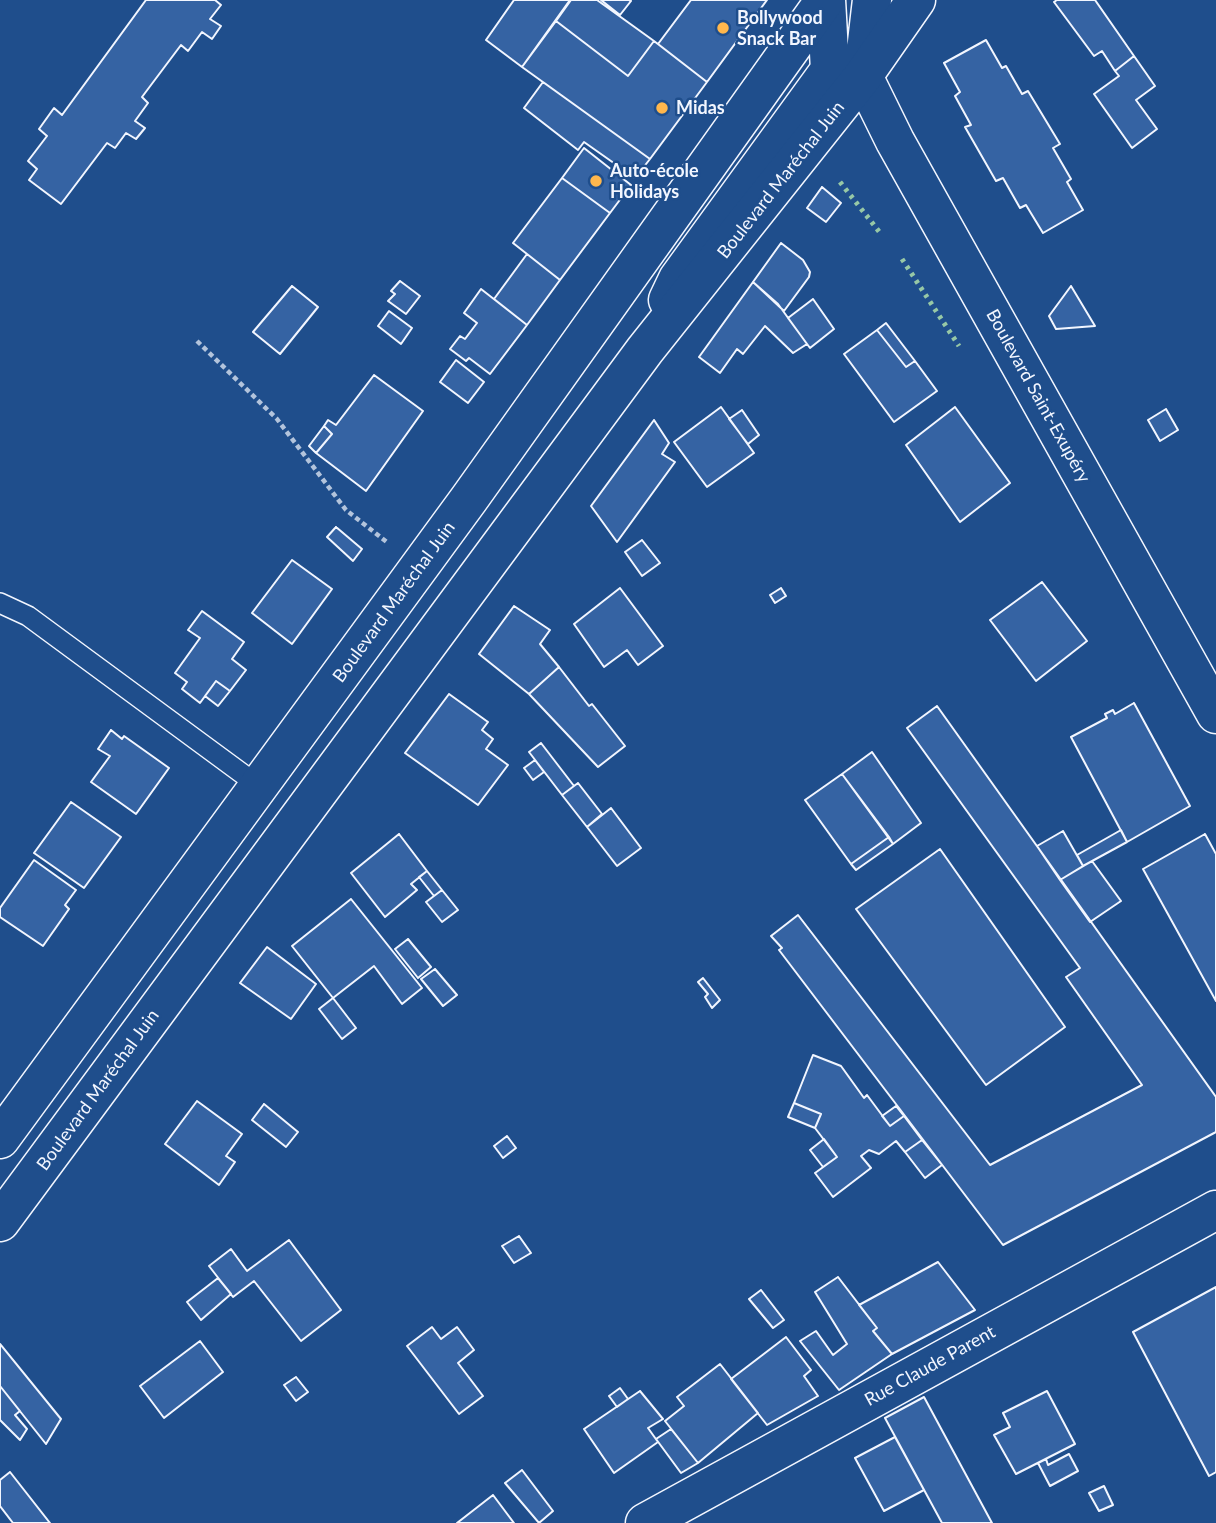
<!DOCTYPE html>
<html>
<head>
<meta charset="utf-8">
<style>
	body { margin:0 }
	canvas { display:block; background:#1f4e8c }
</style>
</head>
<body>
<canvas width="1216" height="1523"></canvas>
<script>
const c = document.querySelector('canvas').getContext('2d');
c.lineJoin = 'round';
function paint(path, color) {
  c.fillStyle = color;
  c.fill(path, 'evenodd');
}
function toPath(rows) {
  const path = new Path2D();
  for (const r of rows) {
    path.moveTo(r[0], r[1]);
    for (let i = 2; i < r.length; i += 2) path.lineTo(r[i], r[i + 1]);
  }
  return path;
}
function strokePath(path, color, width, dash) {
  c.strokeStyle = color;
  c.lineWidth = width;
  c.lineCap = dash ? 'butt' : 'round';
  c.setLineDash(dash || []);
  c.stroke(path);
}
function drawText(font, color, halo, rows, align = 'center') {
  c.font = font + ' Lato,sans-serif';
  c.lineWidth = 5;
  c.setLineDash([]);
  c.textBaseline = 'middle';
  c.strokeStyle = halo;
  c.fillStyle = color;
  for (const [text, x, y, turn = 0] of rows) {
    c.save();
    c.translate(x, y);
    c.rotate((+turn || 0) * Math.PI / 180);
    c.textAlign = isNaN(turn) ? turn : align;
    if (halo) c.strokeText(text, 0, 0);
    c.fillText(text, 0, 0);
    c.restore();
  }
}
const building = toPath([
	[146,0,215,0,221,5,210,19,221,26,212,39,202,32,188,51,181,45,142,97,148,103,135,121,145,128,136,139,126,133,115,148,107,143,61,204,29,180,37,169,28,161,47,136,39,129,54,108,62,115,146,0],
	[514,0,570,0,522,67,486,40,514,0],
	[571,0,597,0,654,41,628,76,556,21,571,0],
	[601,0,629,0,631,1,620,15,601,0],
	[691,0,767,0,707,82,658,44,691,0],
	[1057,0,1095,0,1134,56,1115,71,1102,51,1094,56,1054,2,1057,0],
	[556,21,628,76,654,41,707,82,650,159,522,67,556,21],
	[986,40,1002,68,1006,66,1022,94,1028,91,1060,144,1053,148,1071,179,1067,182,1083,210,1043,233,1026,205,1020,208,1003,178,996,181,965,127,971,125,955,96,960,92,944,63,986,40],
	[1134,56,1155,86,1136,100,1157,129,1132,148,1094,94,1119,76,1115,71,1134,56],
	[543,82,650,159,635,178,584,142,578,150,524,108,543,82],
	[584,148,631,185,610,213,562,178,584,148],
	[562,178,610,213,560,280,513,243,562,178],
	[822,187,841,203,826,222,807,208,822,187],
	[781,243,803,260,810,272,809,277,784,311,753,282,781,243],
	[527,254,560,280,527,325,494,299,527,254],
	[400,281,420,296,406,314,388,301,395,294,391,291,400,281],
	[753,282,778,304,807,344,793,353,765,326,743,354,737,349,720,373,699,357,753,282],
	[292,286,318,307,280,354,253,332,292,286],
	[1071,286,1095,326,1056,329,1049,316,1071,286],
	[481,289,527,325,490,374,469,358,466,361,450,349,460,336,465,339,477,323,464,313,481,289],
	[813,299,834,329,810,348,788,318,813,299],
	[389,311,412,328,401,344,378,326,389,311],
	[886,323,915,361,906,367,877,330,886,323],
	[877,330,906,367,915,361,937,391,894,422,844,354,877,330],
	[456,360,484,382,468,403,440,382,456,360],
	[374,375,423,411,366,491,316,453,332,434,324,426,328,420,336,425,374,375],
	[721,407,754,453,707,487,674,442,721,407],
	[955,407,1010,483,960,522,906,445,955,407],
	[1166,409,1178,430,1160,441,1148,420,1166,409],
	[742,410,759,435,748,444,729,419,742,410],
	[654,420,669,443,662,454,675,462,617,542,591,506,654,420],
	[324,426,332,434,316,453,309,446,324,426],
	[336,527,362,549,353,561,327,537,336,527],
	[642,540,660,563,642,576,625,552,642,540],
	[292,560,332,589,292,644,252,613,292,560],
	[1042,582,1087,641,1036,681,990,620,1042,582],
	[620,588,663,646,638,665,627,650,604,667,574,624,620,588],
	[781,588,786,596,775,603,770,595,781,588],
	[514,606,550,630,540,644,559,667,529,694,479,654,514,606],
	[202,611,244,642,232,659,246,670,230,691,216,681,200,703,182,689,187,682,175,673,200,638,188,630,202,611],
	[559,667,589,706,592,704,625,746,598,767,529,694,559,667],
	[216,681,230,691,218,706,205,696,216,681],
	[449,694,488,722,482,730,493,739,486,749,508,765,478,805,405,753,449,694],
	[1134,703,1190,806,1127,842,1071,737,1107,718,1105,714,1113,710,1115,714,1134,703],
	[937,706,1216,1097,1216,1132,1003,1245,779,950,782,948,771,936,798,915,990,1165,1142,1085,1066,977,1080,968,907,728,937,706],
	[111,730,122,739,124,736,169,768,136,814,91,782,110,756,98,749,111,730],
	[541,743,574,786,562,795,529,752,541,743],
	[872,752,921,823,893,844,842,774,872,752],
	[535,760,544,772,533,780,524,768,535,760],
	[842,774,889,837,851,864,805,800,842,774],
	[578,783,602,814,587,827,562,795,578,783],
	[71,802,121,837,84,888,34,853,71,802],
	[611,808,641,848,617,866,587,827,611,808],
	[1121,830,1127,842,1083,866,1077,855,1121,830],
	[1063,831,1083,866,1060,880,1037,846,1063,831],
	[399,834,427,871,411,884,417,890,385,917,351,873,399,834],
	[1205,834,1216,854,1216,1001,1143,869,1205,834],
	[889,837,893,844,856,870,851,864,889,837],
	[940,849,1065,1027,986,1085,856,909,940,849],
	[34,860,76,890,65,905,69,909,43,946,0,917,0,908,34,860],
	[1092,861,1121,901,1090,922,1060,880,1092,861],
	[427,871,442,890,434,896,419,877,427,871],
	[442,890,458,910,442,922,426,902,442,890],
	[351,899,422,988,402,1004,374,966,333,998,292,946,351,899],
	[408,939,431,967,418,978,395,949,408,939],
	[267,947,316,984,291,1019,240,983,267,947],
	[435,969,457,995,443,1006,421,979,435,969],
	[703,978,720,1000,712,1008,705,997,708,994,698,982,703,978],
	[333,998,356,1028,342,1039,319,1009,333,998],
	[813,1055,841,1066,864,1098,867,1095,890,1126,904,1116,922,1140,905,1152,896,1141,879,1154,869,1150,861,1156,871,1168,833,1197,815,1173,837,1157,815,1128,821,1114,794,1103,813,1055],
	[197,1101,242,1134,226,1156,235,1162,219,1185,165,1144,197,1101],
	[794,1103,821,1114,815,1128,788,1117,794,1103],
	[264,1104,298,1132,286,1147,252,1120,264,1104],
	[896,1106,904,1116,890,1126,882,1116,896,1106],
	[507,1136,516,1148,503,1158,494,1146,507,1136],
	[824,1139,837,1157,823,1167,810,1150,824,1139],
	[922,1140,942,1165,925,1178,905,1152,922,1140],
	[519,1236,531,1253,514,1263,502,1246,519,1236],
	[289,1240,341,1310,301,1341,254,1281,233,1297,209,1266,231,1249,247,1271,289,1240],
	[938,1262,975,1310,892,1354,873,1331,877,1328,859,1305,938,1262],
	[838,1277,877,1328,873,1331,892,1354,839,1390,800,1341,816,1331,833,1355,847,1344,815,1292,838,1277],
	[218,1278,231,1294,201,1320,187,1302,218,1278],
	[1216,1287,1216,1472,1209,1476,1133,1332,1216,1287],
	[761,1290,784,1320,773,1328,749,1299,761,1290],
	[432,1327,441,1339,457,1327,474,1350,458,1363,483,1396,459,1414,407,1346,432,1327],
	[786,1337,811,1370,804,1376,818,1396,767,1425,731,1379,786,1337],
	[200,1341,223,1372,164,1418,140,1386,200,1341],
	[0,1344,61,1419,46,1444,0,1386,0,1344],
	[720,1364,758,1413,698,1463,665,1421,684,1406,677,1397,720,1364],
	[296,1377,308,1392,296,1401,284,1385,296,1377],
	[0,1386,20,1411,15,1415,27,1429,20,1440,0,1420,0,1386],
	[620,1388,628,1399,617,1407,609,1396,620,1388],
	[640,1391,663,1419,648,1428,658,1442,614,1473,584,1429,640,1391],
	[1047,1391,1075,1444,1016,1474,994,1435,1010,1427,1003,1413,1047,1391],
	[924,1397,992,1523,942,1523,885,1418,924,1397],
	[671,1429,698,1463,681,1473,656,1439,671,1429],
	[895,1437,924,1490,884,1511,855,1458,895,1437],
	[1069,1454,1078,1471,1050,1486,1038,1463,1046,1459,1048,1465,1069,1454],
	[522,1470,553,1511,539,1523,505,1483,522,1470],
	[10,1472,50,1523,13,1523,0,1506,0,1480,10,1472],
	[1104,1486,1113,1505,1099,1511,1089,1493,1104,1486],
	[493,1495,514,1523,457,1523,493,1495]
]);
paint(building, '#3563a3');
strokePath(building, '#f2f6ff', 2);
const lane = toPath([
	[0,603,28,616,259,786]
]);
const street = toPath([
	[863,76,895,141,1216,714],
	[863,76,872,0],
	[668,300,678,279,830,70,826,0],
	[645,1523,1216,1210]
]);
const primary = toPath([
	[0,1139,469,499,825,0],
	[0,1222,645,350,863,76,916,0]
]);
strokePath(lane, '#f2f6ff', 22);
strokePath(street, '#f2f6ff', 41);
strokePath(primary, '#f2f6ff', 41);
strokePath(toPath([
	[197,341,277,419,346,510,388,543]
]), '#b3c4dc', 4.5, [5, 3.5]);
strokePath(lane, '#1f4e8c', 19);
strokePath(street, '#1f4e8c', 38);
strokePath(primary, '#1f4e8c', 38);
strokePath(toPath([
	[840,182,881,234],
	[902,259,959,346]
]), '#97c8a6', 5, [3.5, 5]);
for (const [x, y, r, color] of [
	[723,28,7,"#ffb74d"],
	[662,108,7,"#ffb74d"],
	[596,181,7,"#ffb74d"]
]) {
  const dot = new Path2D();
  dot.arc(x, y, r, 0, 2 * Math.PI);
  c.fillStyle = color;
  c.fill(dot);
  strokePath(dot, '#1f4e8c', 2.5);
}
drawText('bold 18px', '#f2f6ff', '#1f4e8c', [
	["Bollywood",737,18],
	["Snack Bar",737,39],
	["Midas",676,108],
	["Auto-école",610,171],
	["Holidays",610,192]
], 'left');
drawText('18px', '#f2f6ff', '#1f4e8c', [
	["Boulevard Maréchal Juin",781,180,-52],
	["Boulevard Saint-Exupéry",1038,396,61],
	["Boulevard Maréchal Juin",394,602,-54],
	["Boulevard Maréchal Juin",98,1090,-54],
	["Rue Claude Parent",930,1366,-29]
]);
</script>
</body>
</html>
